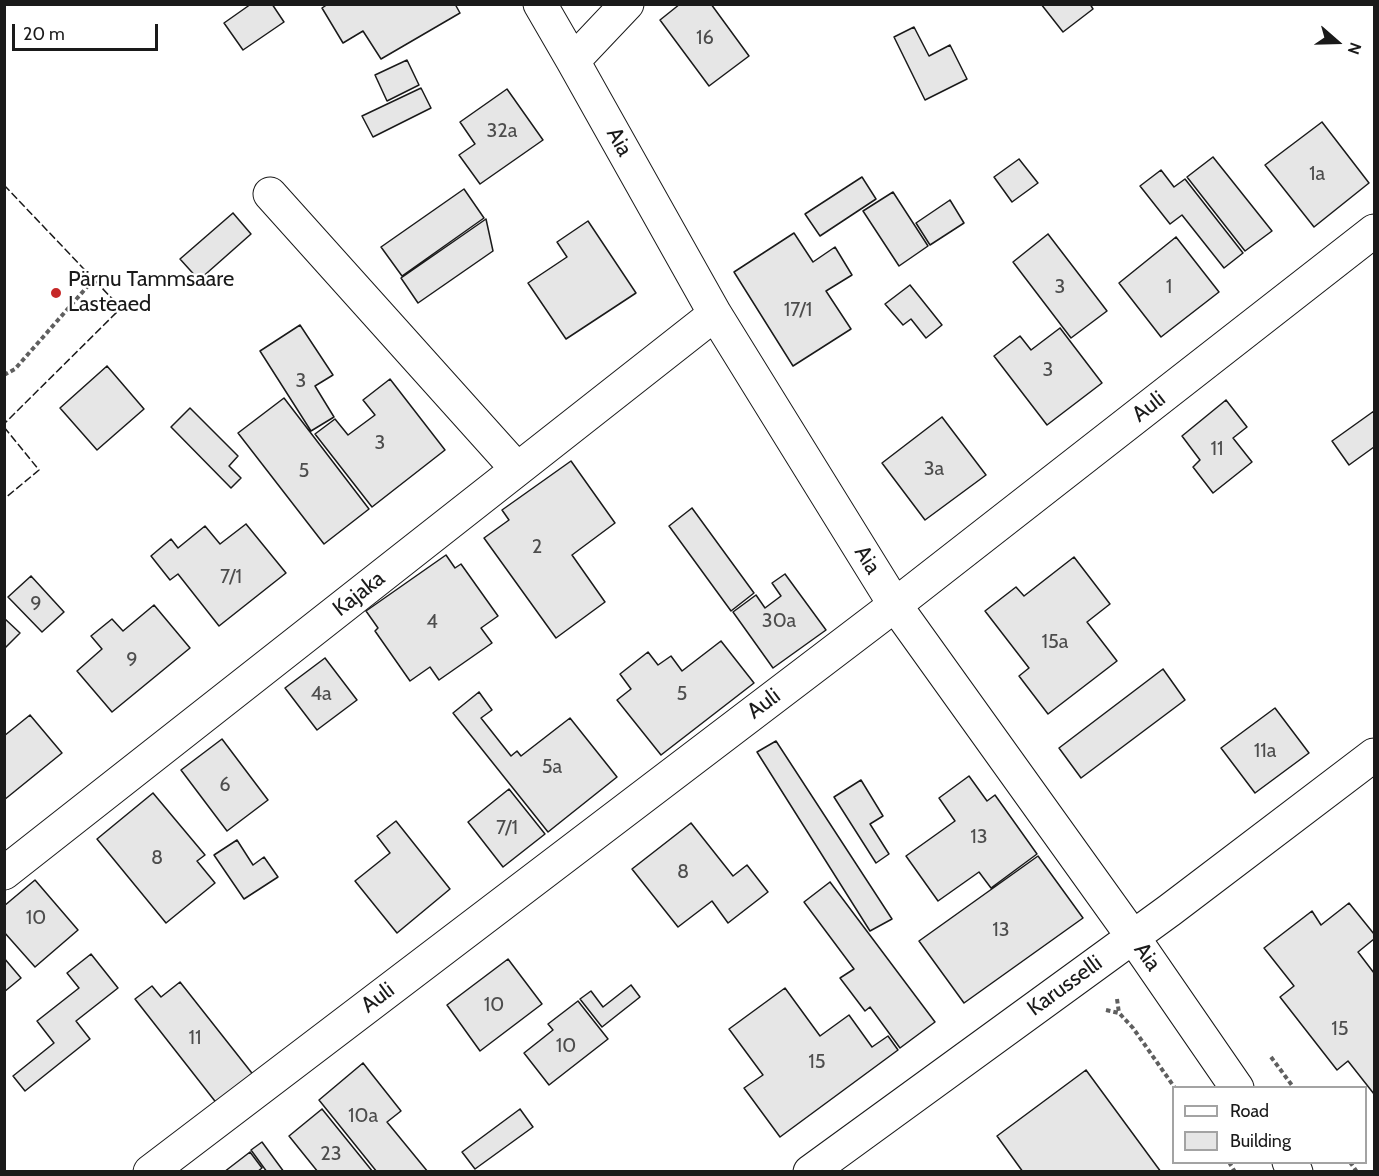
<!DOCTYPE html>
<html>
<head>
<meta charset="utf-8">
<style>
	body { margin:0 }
	#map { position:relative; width:1379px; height:1176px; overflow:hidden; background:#fff; font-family:Cabin,sans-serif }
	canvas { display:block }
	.frame { position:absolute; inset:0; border:6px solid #1a1a1a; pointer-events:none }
	.legend { position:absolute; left:1172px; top:1086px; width:195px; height:78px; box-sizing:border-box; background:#fff; border:2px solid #a3a3a3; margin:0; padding:8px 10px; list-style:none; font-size:18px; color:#1a1a1a }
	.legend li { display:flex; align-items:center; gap:12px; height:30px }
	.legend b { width:30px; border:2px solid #a3a3a3 }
	.north { position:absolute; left:1307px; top:12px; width:60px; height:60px; -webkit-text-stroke:4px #fff; paint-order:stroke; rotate:110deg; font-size:16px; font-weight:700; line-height:24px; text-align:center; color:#1a1a1a }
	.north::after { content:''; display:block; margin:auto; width:21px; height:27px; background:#1a1a1a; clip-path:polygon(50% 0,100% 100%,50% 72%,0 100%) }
	.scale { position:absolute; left:12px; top:24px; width:146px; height:27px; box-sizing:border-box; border:3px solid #1a1a1a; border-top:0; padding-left:8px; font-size:18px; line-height:21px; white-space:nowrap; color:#1a1a1a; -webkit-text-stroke:4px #fff; paint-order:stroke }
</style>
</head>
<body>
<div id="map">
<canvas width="1379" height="1176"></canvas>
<div class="frame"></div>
<ul class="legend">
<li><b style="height:8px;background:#fff"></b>Road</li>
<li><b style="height:16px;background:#e6e6e6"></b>Building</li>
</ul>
<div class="north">N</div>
<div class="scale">20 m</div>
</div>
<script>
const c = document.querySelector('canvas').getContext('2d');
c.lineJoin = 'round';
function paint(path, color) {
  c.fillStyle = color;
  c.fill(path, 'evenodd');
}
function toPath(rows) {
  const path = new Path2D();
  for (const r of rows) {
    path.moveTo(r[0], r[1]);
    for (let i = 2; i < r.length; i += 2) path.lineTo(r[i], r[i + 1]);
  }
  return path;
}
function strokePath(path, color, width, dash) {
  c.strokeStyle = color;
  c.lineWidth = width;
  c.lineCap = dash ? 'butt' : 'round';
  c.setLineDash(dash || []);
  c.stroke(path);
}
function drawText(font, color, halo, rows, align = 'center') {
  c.font = font + ' Cabin,sans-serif';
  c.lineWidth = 4.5;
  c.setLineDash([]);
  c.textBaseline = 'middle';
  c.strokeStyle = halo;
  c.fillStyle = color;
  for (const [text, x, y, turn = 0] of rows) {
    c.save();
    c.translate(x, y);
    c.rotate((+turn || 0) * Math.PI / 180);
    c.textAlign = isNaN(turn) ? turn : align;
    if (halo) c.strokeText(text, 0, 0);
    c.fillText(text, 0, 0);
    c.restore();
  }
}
const building = toPath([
	[251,4,272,4,284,22,243,50,224,23,251,4],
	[328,4,455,4,460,13,381,59,363,31,343,43,322,8,328,4],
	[680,4,711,4,749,56,709,86,660,20,680,4],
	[1041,4,1090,4,1093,9,1063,32,1041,4],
	[914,27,929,56,950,45,967,79,925,100,894,37,914,27],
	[407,60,419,85,387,101,375,75,407,60],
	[421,88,431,108,373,137,362,116,421,88],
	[507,89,543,140,480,184,459,155,475,144,460,122,507,89],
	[1322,122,1369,183,1314,227,1265,165,1322,122],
	[1213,157,1272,231,1245,251,1187,177,1213,157],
	[1019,159,1038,183,1012,202,994,177,1019,159],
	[1161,170,1174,187,1185,179,1243,253,1224,268,1182,215,1170,224,1140,186,1161,170],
	[862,177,876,199,820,236,805,214,862,177],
	[464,189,484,218,402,276,381,247,464,189],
	[893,192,928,246,899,266,863,211,893,192],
	[950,200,964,223,930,245,916,223,950,200],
	[233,213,251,234,199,280,180,259,233,213],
	[486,219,493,251,418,303,401,278,486,219],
	[588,221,636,293,566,339,528,283,567,257,557,242,588,221],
	[794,233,813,262,835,247,852,275,826,291,851,329,793,366,734,272,794,233],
	[1048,234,1107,311,1071,338,1013,262,1048,234],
	[1176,237,1219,292,1161,337,1119,283,1176,237],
	[910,285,942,325,926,338,911,319,903,325,885,304,910,285],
	[300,325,333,375,315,386,334,417,311,431,260,351,300,325],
	[1060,328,1102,383,1047,425,994,356,1020,336,1031,350,1060,328],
	[107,366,144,409,97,450,60,408,107,366],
	[390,379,445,450,372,507,315,434,335,419,348,435,375,415,363,400,390,379],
	[284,398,369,509,324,544,238,433,284,398],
	[1226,400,1247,427,1233,438,1252,462,1213,493,1193,467,1200,460,1182,436,1226,400],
	[190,408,238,456,229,466,241,478,231,488,171,427,190,408],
	[1374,411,1374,447,1349,465,1332,441,1374,411],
	[942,417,986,475,925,520,882,463,942,417],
	[571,461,615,523,572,555,605,602,556,638,484,538,509,520,502,510,571,461],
	[692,508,754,593,731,611,669,526,692,508],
	[246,524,286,573,219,626,178,574,170,580,151,556,171,539,178,548,205,526,220,544,246,524],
	[446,555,455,568,461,564,498,616,481,628,492,643,439,680,430,667,410,681,375,631,378,628,366,611,446,555],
	[1074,557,1110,604,1087,622,1117,661,1048,714,1019,676,1029,668,985,611,1016,587,1024,596,1074,557],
	[785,574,826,630,773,668,733,612,756,595,765,608,781,596,772,583,785,574],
	[31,576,64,612,42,632,8,597,31,576],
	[154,605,190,648,112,712,77,671,102,649,91,636,112,619,123,631,154,605],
	[4,618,20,633,4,649,4,618],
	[721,641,754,683,661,755,617,700,631,689,620,674,648,652,658,665,671,656,682,671,721,641],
	[325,658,357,700,317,730,285,688,325,658],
	[1163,669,1185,700,1081,778,1059,748,1163,669],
	[479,692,492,710,481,718,511,756,517,751,521,756,570,718,617,777,548,832,453,713,479,692],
	[1275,708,1309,753,1255,793,1221,748,1275,708],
	[30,715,62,753,4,800,4,736,30,715],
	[222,739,268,800,227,831,181,770,222,739],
	[776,741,892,919,870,931,757,752,776,741],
	[969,776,987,801,995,795,1037,854,991,888,979,872,938,901,906,856,955,821,939,798,969,776],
	[861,780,883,816,870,824,889,854,876,863,834,797,861,780],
	[509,789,545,834,503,867,468,822,509,789],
	[153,793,205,855,197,861,215,883,166,923,97,839,153,793],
	[396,821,450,889,397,933,355,881,390,853,377,836,396,821],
	[691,823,733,876,747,865,768,892,728,923,712,901,678,927,632,869,691,823],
	[237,840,253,865,264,857,278,877,244,899,214,855,237,840],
	[1038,856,1083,918,964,1003,919,941,1038,856],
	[35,880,78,930,35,967,4,932,4,906,35,880],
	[830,882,935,1022,900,1048,870,1007,865,1011,840,978,854,969,804,902,830,882],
	[1349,903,1374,934,1374,939,1358,952,1374,973,1374,1094,1348,1061,1337,1070,1280,997,1294,986,1264,948,1312,911,1321,925,1349,903],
	[91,954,118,988,76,1021,90,1039,25,1091,13,1076,54,1043,37,1021,79,988,67,973,91,954],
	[4,958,21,978,4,992,4,958],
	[508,959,542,1004,480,1051,447,1005,508,959],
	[180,982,255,1077,218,1105,135,999,152,986,161,997,180,982],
	[631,985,640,997,602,1027,580,999,591,991,603,1007,631,985],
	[785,988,820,1036,849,1015,872,1047,888,1036,898,1050,780,1137,744,1088,763,1075,729,1029,785,988],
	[578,1001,608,1039,549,1085,524,1053,553,1030,548,1024,578,1001],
	[363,1063,401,1111,387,1122,428,1172,377,1172,319,1100,363,1063],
	[1086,1070,1161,1172,1023,1172,997,1136,1086,1070],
	[322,1109,373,1172,318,1172,289,1136,322,1109],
	[520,1109,533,1127,475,1169,462,1152,520,1109],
	[262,1142,284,1172,267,1172,251,1150,262,1142],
	[250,1152,262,1168,257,1172,224,1172,250,1152]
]);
paint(building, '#e6e6e6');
strokePath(building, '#1a1a1a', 1.5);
const minor = toPath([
	[540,4,573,61,715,314,895,605,1133,937,1237,1088],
	[573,61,627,4],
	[270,194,517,469],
	[4,873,715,314],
	[1289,1162,1296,1172],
	[150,1172,895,605,1374,231],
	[810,1172,1170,910,1374,755]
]);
strokePath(minor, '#1a1a1a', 35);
strokePath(toPath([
	[4,375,15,369,94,279],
	[1117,999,1119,1013],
	[1106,1010,1119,1013,1133,1028,1175,1088],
	[1271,1057,1294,1088],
	[1229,1162,1235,1172],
	[1350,1162,1357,1172]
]), '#5f5f5f', 4, [4.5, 3]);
strokePath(minor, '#fff', 33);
strokePath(toPath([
	[4,185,121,308,4,424],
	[4,427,39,470,4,499]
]), '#1a1a1a', 1.5, [8, 3]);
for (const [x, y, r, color] of [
	[56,293,6,"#c62828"]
]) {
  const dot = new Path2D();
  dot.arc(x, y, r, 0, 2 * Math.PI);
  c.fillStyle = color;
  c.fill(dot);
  strokePath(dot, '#fff', 2);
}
drawText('20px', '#4d4d4d', null, [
	["16",705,38],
	["32a",502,131],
	["1a",1317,174],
	["3",1060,287],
	["1",1169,287],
	["17/1",798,310],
	["3",1048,370],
	["3",301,381],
	["3",380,443],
	["11",1217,449],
	["3a",934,469],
	["5",304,471],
	["2",537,547],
	["7/1",231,577],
	["9",36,604],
	["30a",779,621],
	["4",432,622],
	["15a",1055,642],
	["9",132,660],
	["4a",321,694],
	["5",682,694],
	["11a",1265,751],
	["5a",552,767],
	["6",225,785],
	["7/1",507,828],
	["13",979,837],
	["8",157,858],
	["8",683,872],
	["10",36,918],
	["13",1001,930],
	["10",494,1005],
	["15",1340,1029],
	["11",195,1038],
	["10",566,1046],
	["15",817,1062],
	["10a",363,1116],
	["23",331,1154]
]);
drawText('22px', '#1a1a1a', '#fff', [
	["Aia",619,142,61],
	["Auli",1149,407,-38],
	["Aia",867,560,58],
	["Kajaka",359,594,-38],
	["Auli",764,704,-37],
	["Aia",1147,957,55],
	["Karusselli",1065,986,-36],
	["Auli",378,998,-37]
]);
drawText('22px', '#1a1a1a', '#fff', [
	["Pärnu Tammsaare",68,280],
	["Lasteaed",68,305]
], 'left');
</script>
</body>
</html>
